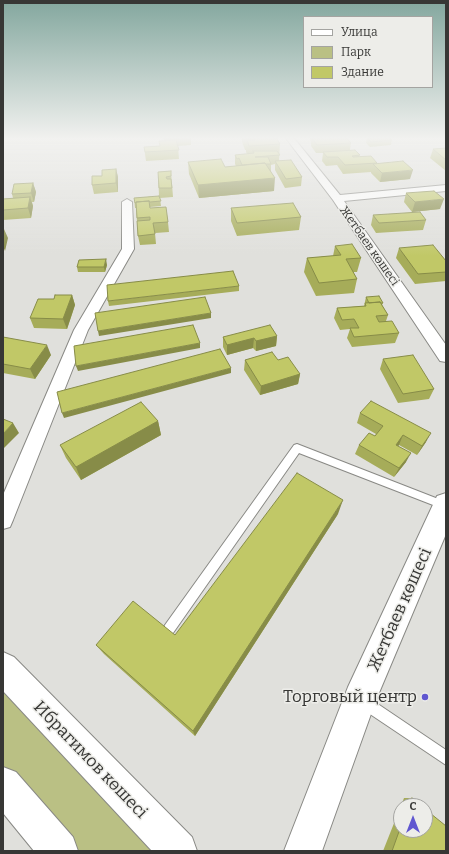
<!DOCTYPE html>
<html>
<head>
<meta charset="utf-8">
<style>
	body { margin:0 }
	#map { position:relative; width:449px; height:854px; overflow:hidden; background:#e0e0dc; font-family:Bitter,serif }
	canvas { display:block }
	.frame { position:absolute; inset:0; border:4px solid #373735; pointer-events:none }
	.legend { position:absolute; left:303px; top:16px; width:130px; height:72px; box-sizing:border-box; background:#edede9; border:1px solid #a4a4a1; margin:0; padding:5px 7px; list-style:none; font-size:12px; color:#373735 }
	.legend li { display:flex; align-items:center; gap:8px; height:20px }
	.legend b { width:20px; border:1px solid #a4a4a1 }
	.north { position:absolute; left:393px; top:798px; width:40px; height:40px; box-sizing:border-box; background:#edede9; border:1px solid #a4a4a1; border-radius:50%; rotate:0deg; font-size:11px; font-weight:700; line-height:16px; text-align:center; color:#373735 }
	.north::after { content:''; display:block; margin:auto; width:14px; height:18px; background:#6057d0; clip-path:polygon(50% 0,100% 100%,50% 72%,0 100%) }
</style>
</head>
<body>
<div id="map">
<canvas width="449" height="854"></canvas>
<div class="frame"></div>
<ul class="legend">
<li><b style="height:5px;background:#fff"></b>Улица</li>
<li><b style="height:11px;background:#bac084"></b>Парк</li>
<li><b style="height:11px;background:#c1c867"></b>Здание</li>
</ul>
<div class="north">С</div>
</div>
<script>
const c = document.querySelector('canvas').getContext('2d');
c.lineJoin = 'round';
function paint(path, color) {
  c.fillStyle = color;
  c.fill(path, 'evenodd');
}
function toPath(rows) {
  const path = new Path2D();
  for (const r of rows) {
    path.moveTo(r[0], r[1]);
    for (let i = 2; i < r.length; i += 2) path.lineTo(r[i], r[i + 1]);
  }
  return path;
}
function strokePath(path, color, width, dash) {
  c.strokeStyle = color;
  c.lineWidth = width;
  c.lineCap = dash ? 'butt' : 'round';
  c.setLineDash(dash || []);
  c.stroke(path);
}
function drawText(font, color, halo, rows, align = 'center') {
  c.font = font + ' Bitter,serif';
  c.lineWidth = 3;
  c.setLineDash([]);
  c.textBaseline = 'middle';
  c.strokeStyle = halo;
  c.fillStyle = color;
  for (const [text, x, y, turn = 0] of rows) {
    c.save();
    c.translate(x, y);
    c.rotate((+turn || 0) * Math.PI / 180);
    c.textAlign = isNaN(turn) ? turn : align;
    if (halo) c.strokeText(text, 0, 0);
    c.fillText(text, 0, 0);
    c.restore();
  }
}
paint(toPath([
	[3,687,158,851,69,851,3,772]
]), '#bac084');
const service = toPath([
	[297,444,446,502,446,510,299,453,173,633,169,635,165,633,163,629,165,625,294,445,297,444],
	[363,694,446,750,446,765,358,706,356,701,358,696,363,694]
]);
const minor = toPath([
	[285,137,293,137,340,195,446,185,446,191,344,201,446,345,446,362,440,361,333,200,285,137],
	[127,199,132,202,134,249,88,330,13,520,10,527,3,529,3,495,74,330,122,249,122,202,127,199]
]);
const tertiary = toPath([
	[446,493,446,534,376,700,322,851,284,851,348,687,437,496,446,493],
	[3,652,14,657,192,837,197,851,152,851,3,691,3,652],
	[3,767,16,772,73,837,78,851,34,851,3,813,3,767]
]);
strokePath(service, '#898985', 2);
strokePath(minor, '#898985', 2);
strokePath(tertiary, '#898985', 2);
paint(service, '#fff');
paint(minor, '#fff');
paint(tertiary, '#fff');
paint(toPath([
	[163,137,191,137,191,145,178,146,179,159,146,161,144,147,160,146,164,141],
	[242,137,276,137,280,144,279,161,302,177,301,186,285,188,275,170,275,164,271,165,271,171,274,191,199,198,189,174,188,162,225,167,236,166,235,164,235,155,247,154,246,152,246,150,245,150,242,142],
	[311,137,351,143,350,150,360,155,359,157,377,163,377,164,410,179,380,182,371,173,371,172,343,174,337,165,326,166,322,161,323,153,316,153,311,146,311,142,310,141],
	[367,138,392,140,391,145,370,147,366,143],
	[446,148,446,171,430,158,433,149],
	[116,169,118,177,118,192,94,194,92,185,102,176],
	[171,171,173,197,160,198,161,206,150,207,150,208,168,222,169,232,155,233,156,244,140,245,138,236,136,208,135,208,134,198,159,196,158,172],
	[33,183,36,192,34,202,32,202,33,206,31,218,3,220,3,199,13,198,12,194],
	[406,193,440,209,412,212,404,202],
	[231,208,301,217,299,230,237,236,231,221],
	[373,215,426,220,423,230,376,233,371,225],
	[335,246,361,258,357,272,353,272,357,279,354,293,316,296,304,272,307,258,333,256],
	[399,248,446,261,446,281,415,284,396,258],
	[107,265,105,272,78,272,77,267],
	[239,286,239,291,109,306,108,301],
	[72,295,75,305,67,329,34,328,30,318,54,299],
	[366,297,383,303,382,305,388,315,386,321,399,333,395,343,352,347,347,338,350,329,340,330,334,318,337,308,364,306],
	[277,336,276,346,256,351,253,348,227,355,223,347,223,337],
	[3,337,51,355,35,379,3,373],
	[383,359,434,389,429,399,398,403,380,369],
	[245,360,278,360,300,374,298,384,260,395,244,370],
	[360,413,426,442,417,455,399,445,398,446,406,462,394,477,355,454,359,445,375,436,376,434,357,423],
	[158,421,161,435,81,480,66,458,60,445],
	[338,514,195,736,104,654,96,645,175,635],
	[404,798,412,798,421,806,401,806,401,830,446,851,383,851]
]), '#a6ac59');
paint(toPath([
	[116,169,118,177,118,192,116,183],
	[413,170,410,179,380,182,382,173],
	[275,178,274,191,199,198,198,185],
	[33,183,36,192,34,202,31,193],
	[30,197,33,206,31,218,28,208],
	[444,199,440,209,412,212,415,202],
	[4,229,8,238,5,251,3,246,3,233],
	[106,259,107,265,105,272,104,267],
	[72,295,75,305,67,329,63,319],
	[211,313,211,318,99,336,98,331],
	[277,336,276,346,256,351,256,341],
	[254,338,253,348,227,355,227,345],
	[200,343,200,348,78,371,76,366],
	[47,345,51,355,35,379,30,369],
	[231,368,231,373,64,418,62,413],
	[300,374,298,384,260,395,261,386],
	[158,421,161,435,81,480,76,467],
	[13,423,19,433,3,449,3,434],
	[431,433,426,442,417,455,422,446],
	[403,435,399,445,392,454,396,445],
	[411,453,406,462,394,477,399,468],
	[343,500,338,514,195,736,193,731]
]), '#878c48');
const building = toPath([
	[164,137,187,137,164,138,164,137],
	[245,137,276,137,280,144,249,146,247,140,255,140,254,137,245,138,245,137],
	[311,137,332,137,312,138,311,137],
	[332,137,346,137,351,143,317,145,312,138,332,137],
	[388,137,392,140,371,142,367,138,388,137],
	[176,140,179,150,145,152,144,147,160,146,159,141,176,140],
	[446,148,446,160,433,149,446,148],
	[355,150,360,155,352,156,353,157,371,156,377,163,345,165,338,157,327,157,323,152,355,150],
	[253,151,277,151,280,155,255,157,268,157,271,164,266,164,265,163,242,165,239,158,237,159,235,155,254,153,253,151],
	[221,159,225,167,265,163,275,178,198,185,188,162,221,159],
	[291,160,302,177,286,179,275,161,291,160],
	[403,161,413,170,382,173,373,164,403,161],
	[116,169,116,183,92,185,92,176,102,176,102,170,116,169],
	[171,171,171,176,166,177,167,179,171,179,172,188,159,188,158,172,171,171],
	[33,183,31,193,12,194,14,184,33,183],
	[434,191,444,199,415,202,406,193,434,191],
	[159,196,161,201,150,202,149,201,136,202,136,203,135,203,134,198,159,196],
	[30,197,28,208,3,210,3,199,30,197],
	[149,201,150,208,166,207,168,222,153,223,155,234,138,236,137,221,150,220,150,217,137,218,136,202,149,201],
	[293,203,301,217,237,223,231,208,293,203],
	[420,212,426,220,379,223,373,215,420,212],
	[352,244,361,258,346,259,357,279,319,283,307,258,341,255,335,246,352,244],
	[433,245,446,261,446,272,418,274,399,248,433,245],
	[106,259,104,267,77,267,79,260,106,259],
	[233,271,239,286,108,301,107,285,233,271],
	[55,295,72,295,63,319,30,318,38,299,54,299,55,295],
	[379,296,383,303,381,303,380,302,369,303,366,297,379,296],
	[205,297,211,313,98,331,95,313,205,297],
	[380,302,388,315,376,316,379,322,392,321,399,333,354,337,350,328,359,328,354,319,342,320,337,308,366,306,365,303,380,302],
	[193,325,200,343,76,366,74,346,193,325],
	[270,325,277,336,256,341,254,338,227,345,223,337,270,325],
	[3,337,47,345,30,369,3,364,3,337],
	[220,349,231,368,62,413,57,392,220,349],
	[272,352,278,360,288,357,300,374,261,386,245,360,272,352],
	[413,355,434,389,403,394,383,359,413,355],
	[371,401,431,433,422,446,403,435,396,445,411,453,399,468,359,445,369,433,375,436,383,426,360,413,371,401],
	[141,402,158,421,76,467,60,445,141,402],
	[3,419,13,423,3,434,3,419],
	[297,473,343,500,193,731,96,645,133,601,175,635,297,473],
	[412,798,421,806,409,806,412,798],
	[425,809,446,826,446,851,392,851,401,826,401,830,425,830,425,809]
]);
paint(building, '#c1c867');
strokePath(building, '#878c48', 1);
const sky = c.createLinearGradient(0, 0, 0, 256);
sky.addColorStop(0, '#83a79e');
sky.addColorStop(0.54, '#f1f1ef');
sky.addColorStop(1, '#f1f1ef00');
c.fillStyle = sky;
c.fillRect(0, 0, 449, 256);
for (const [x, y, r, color] of [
	[425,697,4,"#6057d0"]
]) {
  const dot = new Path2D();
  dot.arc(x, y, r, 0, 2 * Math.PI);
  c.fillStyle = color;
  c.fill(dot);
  strokePath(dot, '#edede9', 1.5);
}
drawText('12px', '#373735', '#edede9', [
	["Жетбаев көшесі",369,246,55]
]);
drawText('17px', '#373735', '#edede9', [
	["Жетбаев көшесі",400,610,-66],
	["Ибрагимов көшесі",90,760,46]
]);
drawText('17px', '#373735', '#edede9', [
	["Торговый центр",417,697]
], 'right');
</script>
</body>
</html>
